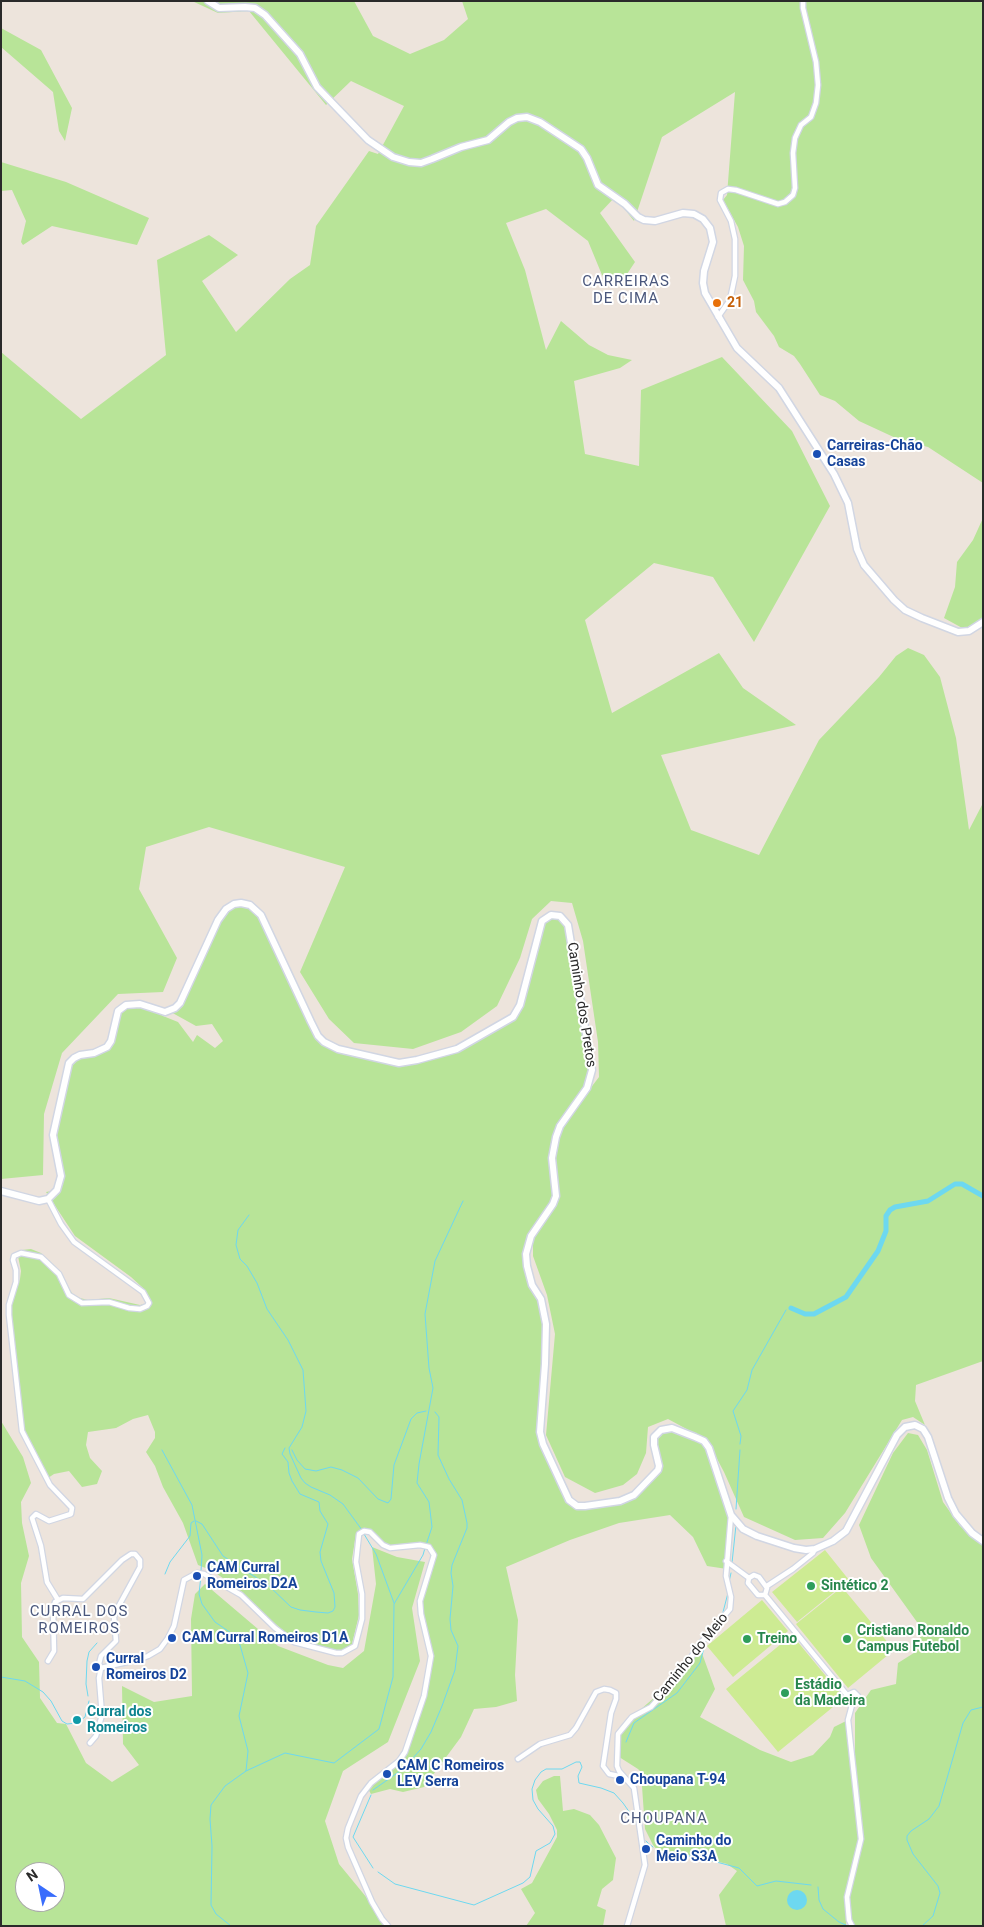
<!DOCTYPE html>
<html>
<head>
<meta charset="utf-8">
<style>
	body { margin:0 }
	#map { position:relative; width:984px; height:1927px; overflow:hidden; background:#ede4dc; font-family:Roboto,sans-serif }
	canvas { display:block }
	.frame { position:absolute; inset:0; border:2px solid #2a2a2a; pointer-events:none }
	.north { position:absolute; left:15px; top:1862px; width:50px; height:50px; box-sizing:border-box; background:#fff; border:1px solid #aaa; border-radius:50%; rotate:326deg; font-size:14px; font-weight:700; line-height:20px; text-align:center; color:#2a2a2a }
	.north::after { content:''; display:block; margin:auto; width:18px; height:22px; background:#396dfc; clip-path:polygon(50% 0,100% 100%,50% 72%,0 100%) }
</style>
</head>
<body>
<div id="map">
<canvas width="984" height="1927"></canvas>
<div class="frame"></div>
<div class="north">N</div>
</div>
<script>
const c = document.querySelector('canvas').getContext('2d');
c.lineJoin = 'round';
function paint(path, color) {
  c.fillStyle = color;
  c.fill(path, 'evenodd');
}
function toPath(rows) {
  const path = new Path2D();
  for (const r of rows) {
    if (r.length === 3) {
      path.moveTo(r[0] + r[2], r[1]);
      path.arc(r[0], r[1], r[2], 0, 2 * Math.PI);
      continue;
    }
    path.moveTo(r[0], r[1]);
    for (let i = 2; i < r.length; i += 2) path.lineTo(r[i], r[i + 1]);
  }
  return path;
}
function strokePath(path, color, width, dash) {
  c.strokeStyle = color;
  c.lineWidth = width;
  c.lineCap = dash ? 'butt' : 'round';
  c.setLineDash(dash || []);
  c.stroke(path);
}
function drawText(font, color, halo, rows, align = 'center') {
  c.font = font + ' Roboto,sans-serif';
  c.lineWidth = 4;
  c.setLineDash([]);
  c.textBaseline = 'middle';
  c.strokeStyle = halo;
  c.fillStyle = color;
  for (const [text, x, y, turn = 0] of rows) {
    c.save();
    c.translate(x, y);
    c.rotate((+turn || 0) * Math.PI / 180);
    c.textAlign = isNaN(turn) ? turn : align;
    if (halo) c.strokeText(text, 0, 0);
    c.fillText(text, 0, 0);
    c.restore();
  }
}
paint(toPath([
	[192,1,354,1,373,36,410,54,444,40,468,19,462,1,980,1,983,4,983,483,928,447,900,440,859,421,835,401,820,395,800,364,794,356,779,347,774,336,756,312,754,301,743,280,744,246,738,227,723,200,727,195,735,92,662,137,634,221,615,197,600,213,635,262,619,286,602,275,588,241,546,209,506,223,525,270,546,350,561,321,589,345,608,355,632,360,620,368,574,381,585,454,639,466,641,390,722,357,792,431,830,506,754,642,713,577,654,563,585,620,612,713,719,653,743,688,796,725,661,755,691,830,759,855,819,740,879,677,896,656,908,648,924,655,940,677,956,738,969,830,983,803,983,1361,916,1385,915,1401,925,1425,913,1417,902,1420,845,1513,823,1538,795,1540,744,1517,724,1472,707,1440,668,1419,648,1427,646,1453,637,1474,623,1485,595,1493,565,1477,546,1435,555,1334,547,1295,533,1256,533,1232,527,1266,545,1312,543,1444,569,1499,577,1506,620,1501,640,1490,656,1473,657,1433,672,1428,695,1437,713,1456,731,1515,727,1569,707,1566,693,1537,670,1515,619,1523,570,1540,506,1567,518,1620,515,1675,517,1701,496,1707,474,1709,461,1737,424,1787,403,1792,390,1789,371,1794,367,1787,399,1761,424,1696,431,1656,420,1601,434,1555,429,1547,390,1548,373,1533,359,1532,356,1534,352,1559,358,1594,359,1615,352,1644,340,1652,310,1645,287,1634,263,1613,241,1591,213,1571,198,1565,183,1523,163,1487,155,1466,146,1452,155,1438,155,1432,148,1415,133,1419,116,1428,88,1432,86,1445,90,1458,102,1471,97,1484,82,1487,69,1471,54,1474,48,1478,22,1427,9,1311,20,1279,21,1271,18,1256,22,1250,31,1249,41,1253,59,1270,65,1284,73,1294,80,1298,88,1300,109,1298,140,1305,149,1303,149,1299,143,1288,131,1277,75,1236,46,1192,57,1190,60,1184,53,1135,57,1113,74,1058,101,1051,113,1034,116,1019,126,1005,151,1007,163,1016,178,1022,193,1042,197,1035,215,1048,223,1041,212,1024,196,1026,169,1011,180,1003,222,912,241,903,261,915,318,1036,331,1046,381,1060,417,1060,457,1049,517,1012,536,941,546,917,556,915,568,925,591,1076,561,1127,599,1077,598,1042,583,941,572,903,551,901,532,919,520,958,497,1006,461,1032,413,1049,354,1043,329,1019,300,972,345,867,209,827,146,847,139,889,177,958,163,992,118,994,62,1053,44,1114,43,1175,1,1179,1,352,81,419,166,355,157,260,209,235,238,255,202,281,236,332,290,279,310,265,316,226,369,151,378,154,404,106,351,81,326,105,249,11,218,13],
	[1,28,41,50,72,108,65,141,59,131,53,92,1,47],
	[1,162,66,182,149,218,137,245,52,226,23,245,21,242,26,221,12,190,1,191],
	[983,518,983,616,977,624,970,630,964,629,944,618,955,587,957,562,973,540],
	[1,1421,23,1457,31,1483,21,1502,22,1523,29,1556,21,1583,22,1637,39,1662,40,1698,57,1723,66,1724,86,1763,112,1782,139,1765,123,1744,122,1686,154,1702,192,1696,191,1619,195,1594,205,1584,278,1646,328,1665,343,1668,364,1651,376,1584,372,1547,397,1557,425,1562,412,1608,420,1661,388,1742,343,1771,325,1821,339,1864,390,1926,1,1926],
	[25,1872,55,1872,55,1902,25,1902],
	[908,1433,918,1435,927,1450,943,1502,960,1526,983,1543,983,1926,852,1926,847,1911,846,1926,726,1926,719,1895,737,1871,727,1864,700,1857,690,1855,671,1856,658,1851,653,1845,645,1829,641,1772,638,1769,616,1755,618,1734,632,1717,679,1676,699,1645,715,1689,700,1717,760,1750,791,1762,813,1755,830,1737,834,1727,848,1720,855,1784,855,1713,871,1690,896,1684,898,1663,917,1651,922,1629,871,1558,859,1525,893,1453],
	[554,1776,560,1776,563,1811,574,1809,590,1815,599,1825,616,1858,613,1880,602,1889,597,1906,606,1910,603,1926,526,1926,535,1913,521,1889,532,1883,557,1837,557,1830,549,1814,538,1799,536,1790,543,1781]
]), '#b8e498');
paint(toPath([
	[825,1550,849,1580,797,1622,772,1592],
	[842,1587,894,1650,848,1688,796,1624],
	[762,1600,788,1631,733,1677,707,1646],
	[792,1635,844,1698,778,1752,726,1689]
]), '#cdeb93');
paint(toPath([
	[797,1900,10]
]), '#6dd8f0');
strokePath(toPath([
	[249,1215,238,1230,236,1245,240,1259,247,1266,257,1283,267,1309,288,1340,303,1370,306,1411,302,1427,289,1448,290,1454,301,1478,305,1483,311,1487,330,1495,343,1504,362,1530],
	[740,1444,741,1436,733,1411,747,1390,752,1370,786,1310],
	[162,1450,192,1505,202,1555,201,1571],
	[292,1450,297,1460,305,1469,316,1471,331,1467,342,1470,358,1478,378,1499,388,1503,391,1499,394,1465,411,1419,417,1413,426,1411],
	[736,1509,740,1450],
	[196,1521,202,1524,223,1556,269,1586,291,1607,300,1610,316,1612,328,1613,333,1611,335,1607,334,1593,321,1561,320,1552,328,1524,320,1511,319,1502,300,1494,292,1481,289,1473,288,1462,282,1454,285,1448],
	[364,1534,376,1554,394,1603],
	[426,1545,432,1527,429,1502,417,1483,419,1464,433,1388,429,1368,425,1314,435,1261,463,1201],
	[732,1563,736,1525],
	[165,1574,170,1562,190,1536,191,1523,194,1521],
	[201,1575,199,1594,202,1604,215,1622,234,1635,240,1645,248,1673,239,1716,248,1751,246,1771,225,1786,211,1805,210,1819,212,1846,211,1905,216,1914,231,1926],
	[729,1582,731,1573],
	[722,1616,728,1593],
	[1,1677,25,1681,43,1692,51,1701,62,1721,67,1724,77,1723,85,1717,89,1701],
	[88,1696,86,1684,87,1661,89,1652,97,1643],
	[626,1742,634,1723,677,1693,700,1663,706,1640],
	[246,1771,285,1753,334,1763,379,1729,393,1677,394,1604,423,1555,425,1548],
	[373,1790,403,1769,421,1749,431,1732,442,1706,455,1670,458,1646,451,1630,450,1619,453,1586,451,1573,452,1565,467,1528,467,1523,462,1500,449,1479,438,1455,439,1417,435,1412],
	[371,1795,353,1837,373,1868],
	[646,1841,649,1844,653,1847],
	[663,1852,669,1859,686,1856,694,1856,739,1868,757,1886,776,1881,811,1885],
	[378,1872,395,1884,474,1905,523,1883,530,1877,536,1851,550,1843,555,1834,553,1826,538,1809,533,1800,532,1789,535,1780,541,1772,546,1769,562,1769,576,1762,580,1762,582,1767,578,1776,579,1783,601,1788,614,1793,623,1803,637,1823],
	[818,1887,819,1900,823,1909,839,1922,848,1926],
	[922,1926,933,1916,940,1893,938,1886,913,1854,907,1840,907,1836,911,1831,929,1819,939,1806,963,1723,971,1710,983,1707]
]), '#6dd8f0', 1);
strokePath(toPath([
	[791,1308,805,1314,814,1314,846,1297,878,1251,886,1231,886,1216,890,1210,895,1207,928,1201,955,1184,962,1184,983,1196]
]), '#6dd8f0', 5);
const street = toPath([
	[718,317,730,300,735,276,735,239,731,221,720,200,721,193,728,189,736,190,778,204,785,202,793,195,795,188,793,153,795,138,801,125,811,117,816,103,818,85,816,62,803,8,803,1],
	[48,1199,61,1224,74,1242,143,1292,149,1303,147,1306,140,1309,129,1308,109,1302,82,1303,69,1295,59,1274,41,1257,21,1253,14,1256,13,1260,16,1270,16,1282,9,1305,9,1315,22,1431,50,1485,72,1508,71,1514,49,1521,36,1514,32,1518,41,1546,47,1582,58,1600],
	[726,1561,749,1578],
	[749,1578,754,1575,759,1577,767,1588,765,1595],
	[749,1578,748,1583,758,1595,765,1595],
	[767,1586,793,1569,813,1553,815,1549],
	[765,1595,847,1695],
	[48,1661,54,1651,53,1609,55,1602,63,1598,83,1599,122,1560,131,1554,135,1554,140,1560,140,1567,116,1611,114,1617,116,1641,101,1656,99,1664,101,1668],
	[101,1668,140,1659,148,1656,160,1649,168,1638,174,1626,184,1580,197,1573,204,1574,241,1595,275,1628,294,1642,336,1653,342,1653,355,1646,362,1619,362,1594,356,1562,359,1534,364,1531,370,1532,383,1545,390,1548,420,1545,429,1547,434,1555,420,1601,421,1614,431,1656,424,1696,405,1752,399,1761,371,1783,361,1796,348,1828,346,1838,348,1847,372,1902,382,1919,388,1926],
	[847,1695,854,1692,858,1696,858,1701,852,1705],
	[847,1695,846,1701,852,1705],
	[90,1743,96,1736,102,1715,99,1678,101,1668],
	[518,1759,540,1744,570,1735,576,1728,596,1692,604,1689,610,1690,616,1693,616,1699,611,1713,603,1766,609,1774,624,1777],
	[627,1926,645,1865,634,1788,619,1771,617,1766,618,1734,632,1717,651,1707,679,1676,699,1645,730,1609,731,1597,726,1576,731,1515],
	[852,1926,849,1920,847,1897,861,1839,848,1720,852,1705]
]);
const secondary = toPath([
	[208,1,219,8,245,7,255,8,265,15,300,54,317,87,368,140,393,157,409,162,421,163,432,159,461,147,488,140,509,122,517,118,527,117,540,122,581,149,587,158,598,185,625,204,638,217,644,220,655,221,683,213,694,214,703,219,710,228,713,242,704,271,703,283,705,293,737,348,779,388,834,474,848,503,857,549,864,565,894,600,905,610,922,618,958,632,969,631,983,622],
	[1,1191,39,1201,48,1199,57,1190,61,1176,53,1135,69,1063,74,1058,80,1055,94,1053,107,1047,111,1041,118,1011,126,1005,140,1004,165,1012,175,1008,180,1003,218,920,226,909,234,904,241,903,250,905,261,915,311,1022,318,1036,324,1042,338,1049,399,1063,417,1060,457,1049,513,1017,520,1005,542,921,551,915,560,916,568,925,592,1070,587,1088,560,1126,556,1137,552,1158,556,1196,553,1204,531,1236,526,1254,527,1266,532,1285,541,1299,546,1324,545,1364,540,1432,543,1444,569,1500,577,1506,585,1506,620,1501,634,1495,658,1470,659,1466,654,1445,654,1437,661,1430,672,1428,695,1437,704,1441,709,1448,731,1515,743,1529,757,1536,794,1548,806,1550,815,1549,833,1541,846,1531,897,1435,905,1427,915,1425,923,1429,928,1437,948,1498,956,1514,972,1533,983,1541]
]);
strokePath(street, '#d1d6e3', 7);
strokePath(secondary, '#d1d6e3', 9);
strokePath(street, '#fff', 4.5);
strokePath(secondary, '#fff', 6);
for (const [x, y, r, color] of [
	[717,303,5,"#e8710a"],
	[817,454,5,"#1a4fb4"],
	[197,1576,5,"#1a4fb4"],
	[811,1586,5,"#2e9e5b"],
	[172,1638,5,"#1a4fb4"],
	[747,1639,5,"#2e9e5b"],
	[847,1639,5,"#2e9e5b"],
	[96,1667,5,"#1a4fb4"],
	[785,1693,5,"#2e9e5b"],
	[77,1720,5,"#0f9aa8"],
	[387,1774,5,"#1a4fb4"],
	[620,1780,5,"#1a4fb4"],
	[646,1849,5,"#1a4fb4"]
]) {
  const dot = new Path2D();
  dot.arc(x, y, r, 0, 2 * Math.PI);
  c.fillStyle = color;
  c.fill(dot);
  strokePath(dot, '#fff', 2);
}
drawText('bold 14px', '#c56008', '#fff', [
	["21",727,303]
], 'left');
drawText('bold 14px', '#164399', '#fff', [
	["Carreiras-Chão",827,446],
	["Casas",827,462],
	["CAM Curral",207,1568],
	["Romeiros D2A",207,1584],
	["CAM Curral Romeiros D1A",182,1638],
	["Curral",106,1659],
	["Romeiros D2",106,1675],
	["CAM C Romeiros",397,1766],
	["LEV Serra",397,1782],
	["Choupana T-94",630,1780],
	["Caminho do",656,1841],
	["Meio S3A",656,1857]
], 'left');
drawText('14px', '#2a2a2a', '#fff', [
	["Caminho dos Pretos",581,1005,81],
	["Caminho do Meio",691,1658,-51]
]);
drawText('bold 14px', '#27864d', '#fff', [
	["Sintético 2",821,1586],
	["Cristiano Ronaldo",857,1631],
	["Campus Futebol",857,1647],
	["Treino",757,1639],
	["Estádio",795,1685],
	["da Madeira",795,1701]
], 'left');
drawText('bold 14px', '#0d838f', '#fff', [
	["Curral dos",87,1712],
	["Romeiros",87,1728]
], 'left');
c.letterSpacing = '1px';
drawText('15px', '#4a577c', '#fff', [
	["CARREIRAS",626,282],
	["DE CIMA",626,299],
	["CURRAL DOS",79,1612],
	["ROMEIROS",79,1629],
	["CHOUPANA",664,1819]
]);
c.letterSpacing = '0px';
</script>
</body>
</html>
